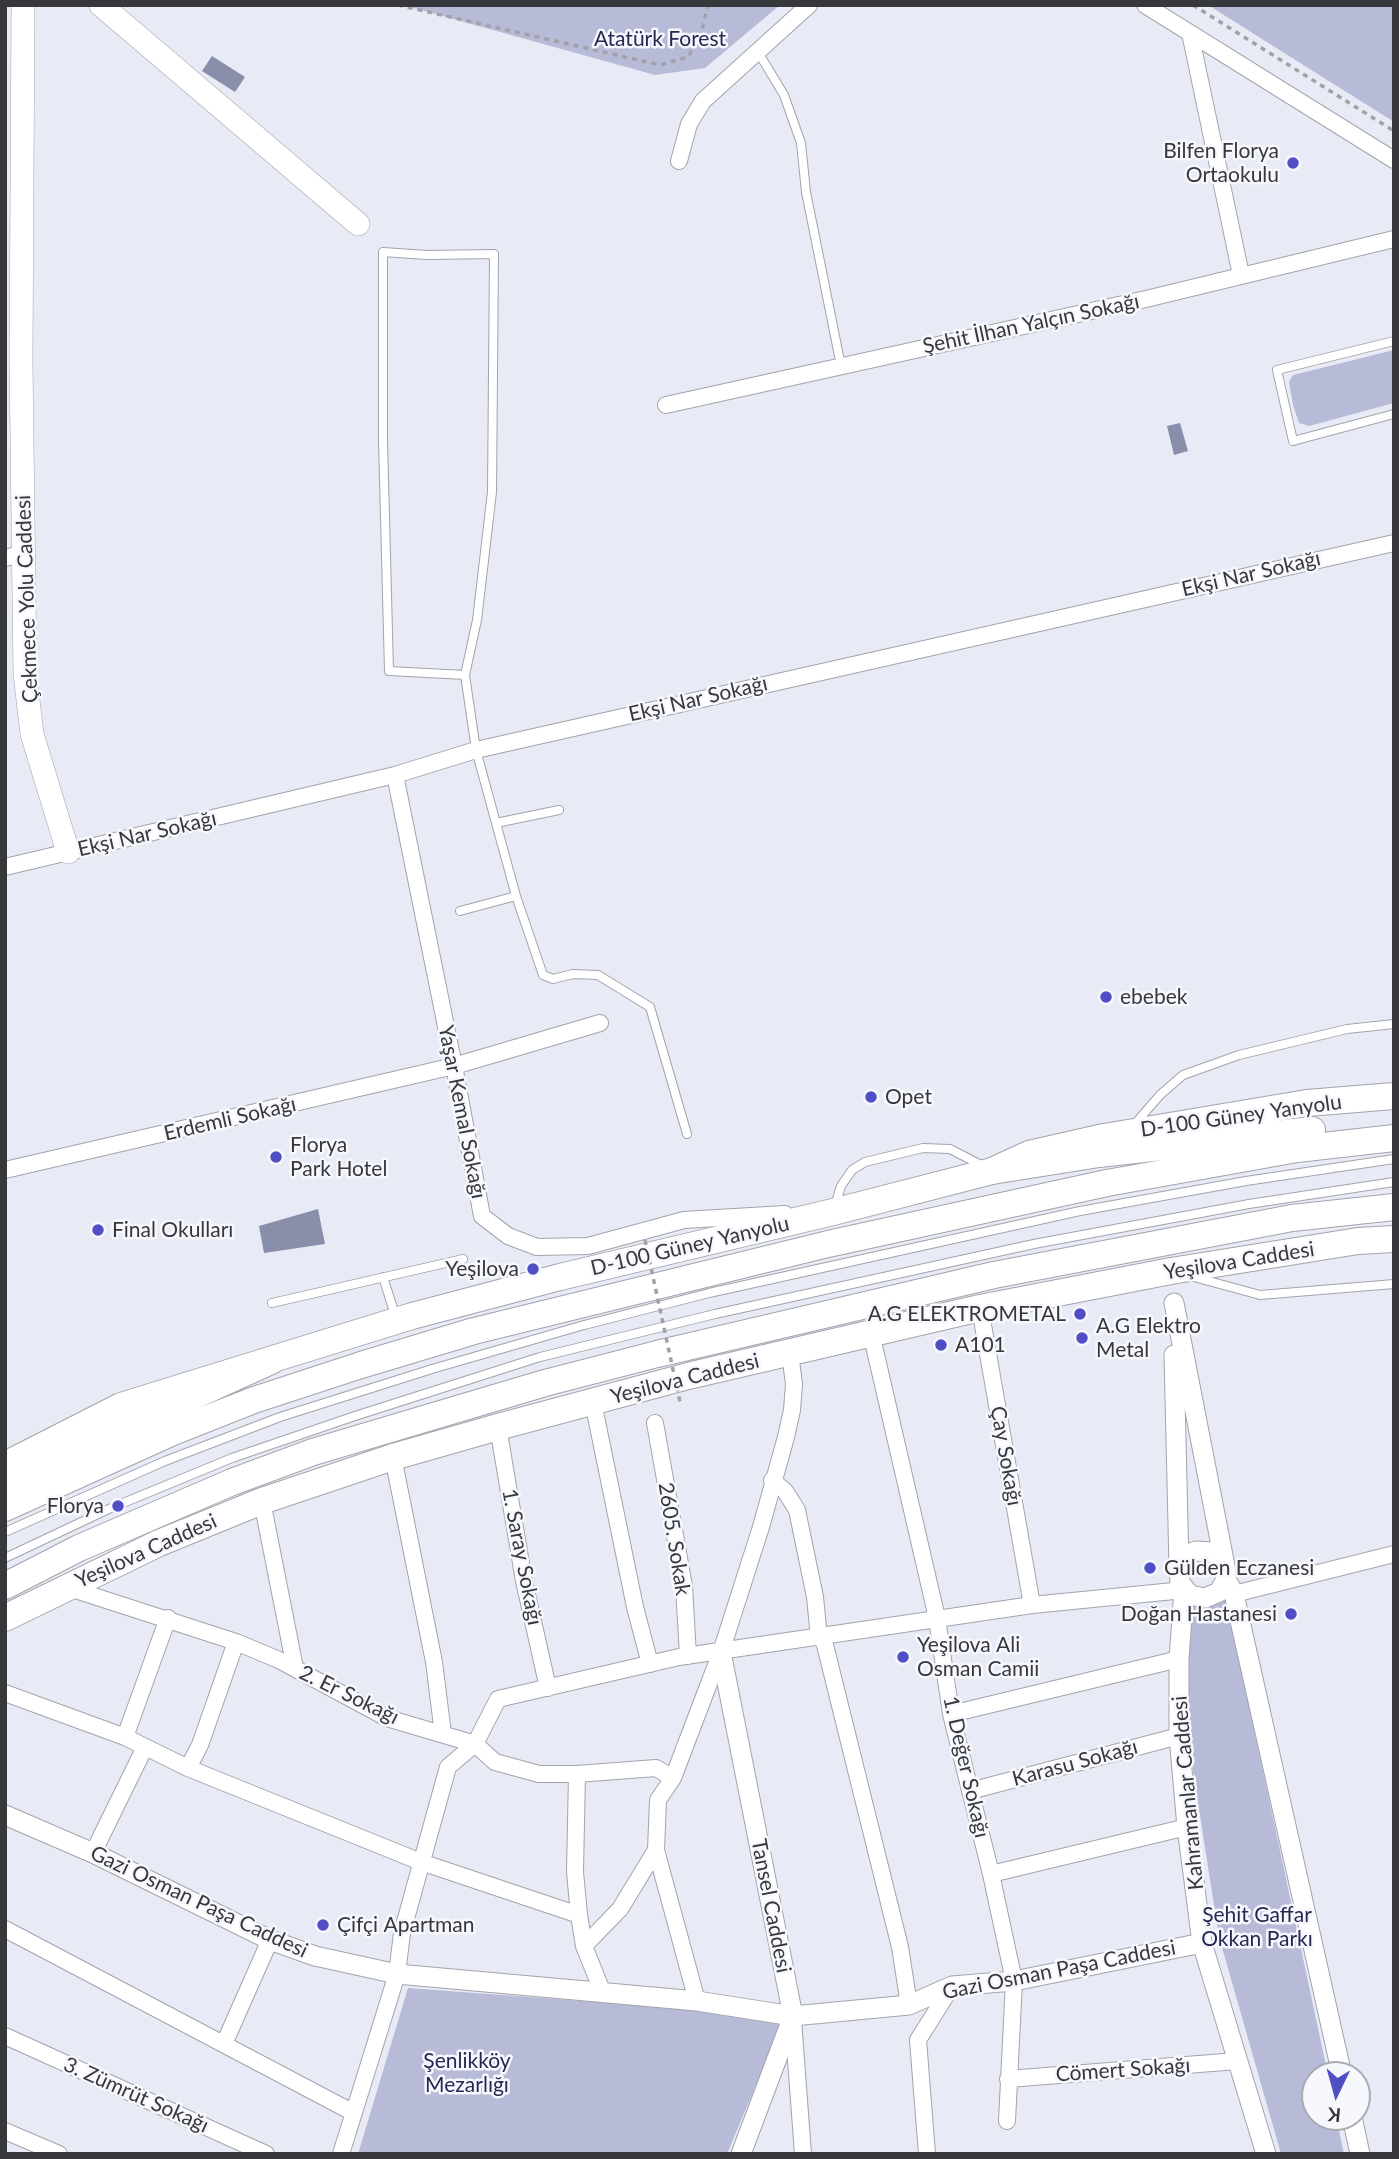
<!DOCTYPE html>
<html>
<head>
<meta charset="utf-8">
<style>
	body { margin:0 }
	#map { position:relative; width:1399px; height:2159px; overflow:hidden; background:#e8eaf5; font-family:Lato,sans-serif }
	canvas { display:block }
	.frame { position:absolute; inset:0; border:7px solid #37383c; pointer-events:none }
	.north { position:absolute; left:1301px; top:2061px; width:70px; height:70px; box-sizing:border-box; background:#f7f8fe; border:2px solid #aaabb0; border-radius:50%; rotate:185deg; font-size:19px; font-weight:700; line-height:28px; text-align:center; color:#37383c }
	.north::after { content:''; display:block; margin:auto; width:24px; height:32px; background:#4f4ec5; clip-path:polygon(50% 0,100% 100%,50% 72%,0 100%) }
</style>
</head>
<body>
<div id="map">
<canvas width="1399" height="2159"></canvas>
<div class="frame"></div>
<div class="north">K</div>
</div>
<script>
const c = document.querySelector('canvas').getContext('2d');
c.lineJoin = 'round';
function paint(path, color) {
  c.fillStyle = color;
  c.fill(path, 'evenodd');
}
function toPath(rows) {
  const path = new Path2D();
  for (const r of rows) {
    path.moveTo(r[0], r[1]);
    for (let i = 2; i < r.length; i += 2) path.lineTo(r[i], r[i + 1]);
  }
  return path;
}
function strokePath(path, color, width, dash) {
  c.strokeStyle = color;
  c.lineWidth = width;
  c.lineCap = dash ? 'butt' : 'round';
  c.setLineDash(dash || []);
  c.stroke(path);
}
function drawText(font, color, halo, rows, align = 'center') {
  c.font = font + ' Lato,sans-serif';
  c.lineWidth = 5;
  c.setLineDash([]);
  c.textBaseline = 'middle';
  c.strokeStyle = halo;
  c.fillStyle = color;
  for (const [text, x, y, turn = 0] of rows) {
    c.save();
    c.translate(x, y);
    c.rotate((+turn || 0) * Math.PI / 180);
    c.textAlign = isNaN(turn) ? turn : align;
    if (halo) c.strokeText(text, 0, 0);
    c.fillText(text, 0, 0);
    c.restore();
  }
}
paint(toPath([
	[403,5,780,5,705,68,655,75],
	[1208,5,1394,5,1394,122],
	[1394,350,1394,403,1309,426,1299,423,1293,405,1289,382,1293,375],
	[1226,1598,1328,2075,1315,2075,1315,2117,1336,2117,1344,2154,1281,2154,1219,1937,1180,1688,1183,1604],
	[408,1988,785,2016,727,2154,358,2154]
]), '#b7bbd7');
paint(toPath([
	[212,56,245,77,235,92,202,71],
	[1180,423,1188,451,1174,455,1167,426],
	[318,1209,325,1244,264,1253,259,1226]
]), '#898eab');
const service = toPath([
	[758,52,784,95,801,143,806,192,841,366],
	[1394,341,1277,370,1293,441,1394,414],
	[465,675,389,671,383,440,383,252,427,255,494,254,492,492,477,620,465,675,476,750,516,896,543,975,553,979,573,974,598,975,650,1007,687,1134],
	[496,823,559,810],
	[460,911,516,896],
	[1134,1125,1160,1095,1183,1075,1239,1055,1347,1029,1394,1024],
	[835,1206,841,1186,852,1170,865,1162,923,1148,950,1149,983,1166],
	[383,1277,396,1318],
	[1194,1277,1260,1295,1394,1284],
	[272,1303,463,1259],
	[5,1532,165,1461,280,1417,432,1369,584,1325,709,1293,1080,1211,1246,1181,1394,1159],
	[5,1558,111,1508,232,1458,355,1416,540,1357,715,1314,1034,1244,1249,1204,1394,1182]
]);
const minor = toPath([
	[1145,5,1394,160],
	[1190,33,1241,275],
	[679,161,689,124,703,101,809,5],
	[666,405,1146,299,1394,239],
	[5,558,25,553],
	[395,775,454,1066,482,1216,508,1236,537,1247,588,1246,684,1220,785,1214],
	[5,867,395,775,476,750,1394,543],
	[5,1170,454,1066,600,1023],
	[980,1308,1032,1605],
	[871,1333,937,1618,951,1714,991,1874,1014,1981,1007,2121],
	[593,1402,635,1607,650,1664],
	[655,1423,684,1586,688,1656],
	[498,1427,524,1581,548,1688],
	[393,1457,434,1662,443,1734],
	[772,1480,785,1491,797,1510,815,1597,819,1638],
	[262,1501,295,1668],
	[69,1588,236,1642,279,1660,387,1718,475,1744,495,1762,539,1774,577,1774,656,1768,673,1778],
	[1234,1594,1394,1554],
	[823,1637,900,1947,909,2005],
	[5,1693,125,1737,188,1768,421,1862,579,1915,584,1946],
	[951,1714,1179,1659],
	[125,1737,168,1618],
	[188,1768,200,1745,236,1642],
	[577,1774,575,1872,579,1915],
	[970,1791,1179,1736],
	[656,1850,697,2001],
	[93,1853,145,1747],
	[991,1874,1187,1827],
	[5,1929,354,2113],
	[602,1991,584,1946,620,1909,656,1850,658,1800,673,1778,721,1652,761,1527,786,1437,792,1410,794,1384,790,1353],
	[793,2020,803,2154],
	[5,2036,266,2154],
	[224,2044,270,1940],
	[1008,2079,1237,2061],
	[5,2131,59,2154],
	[341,2154,397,1974,402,1933,448,1767,475,1744,498,1699,679,1657,1032,1605,1184,1590],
	[927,2154,918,2040,952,1986]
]);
const tertiary = toPath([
	[1174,1303,1226,1571,1226,1579,1219,1592,1205,1598,1190,1595,1180,1583,1179,1567,1188,1554,1196,1551,1212,1552,1224,1563],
	[1174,1355,1179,1567],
	[1226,1579,1234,1594,1342,2075],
	[1184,1590,1179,1659,1179,1736,1187,1827,1202,1943,1266,2154],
	[721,1652,793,2016,741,2154],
	[5,1815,93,1853,270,1940,315,1956,397,1974,697,2001,793,2016,909,2005,952,1986,1014,1981,1202,1943],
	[1352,2117,1360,2154]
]);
const secondary = toPath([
	[23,5,21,361,25,674,32,734,68,852],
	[101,5,358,224]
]);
const primary = toPath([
	[5,1465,121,1406,412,1316,560,1277,833,1212,992,1171,1029,1154,1104,1137,1307,1103,1394,1096],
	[5,1618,159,1543,262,1501,393,1457,498,1427,688,1376,980,1308,1171,1271,1358,1241,1394,1239]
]);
const trunk = toPath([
	[992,1171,1099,1154,1312,1130],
	[5,1487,62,1456,271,1361],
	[5,1508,173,1432,254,1400,361,1365,474,1331,828,1244,1107,1183,1297,1149,1394,1138],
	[5,1586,79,1548,232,1482,313,1452,545,1383,657,1354,994,1275,1292,1218,1394,1207]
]);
strokePath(service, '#a2a4ad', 10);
strokePath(minor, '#a2a4ad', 18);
strokePath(tertiary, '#a2a4ad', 21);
strokePath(secondary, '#a2a4ad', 24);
strokePath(primary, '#a2a4ad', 28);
strokePath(trunk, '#a2a4ad', 28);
strokePath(toPath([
	[398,5,660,65,688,57,701,33,708,5],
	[1193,5,1394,131]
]), '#a0a1a9', 3.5, [5, 5]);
strokePath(service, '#fff', 8);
strokePath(minor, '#fff', 16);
strokePath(tertiary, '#fff', 19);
strokePath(secondary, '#fff', 23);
strokePath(primary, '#fff', 26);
strokePath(trunk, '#fff', 26);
strokePath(toPath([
	[645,1240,680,1402]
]), '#a0a1a9', 3.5, [5, 5]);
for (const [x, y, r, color] of [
	[1293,163,7,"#4f4ec5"],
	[1106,997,7,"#4f4ec5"],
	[871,1097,7,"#4f4ec5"],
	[276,1157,7,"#4f4ec5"],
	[98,1230,7,"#4f4ec5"],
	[533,1269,7,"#4f4ec5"],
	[1080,1314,7,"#4f4ec5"],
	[1082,1338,7,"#4f4ec5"],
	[941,1345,7,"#4f4ec5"],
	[118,1506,7,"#4f4ec5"],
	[1150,1568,7,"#4f4ec5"],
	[1291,1614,7,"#4f4ec5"],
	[903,1657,7,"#4f4ec5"],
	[323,1925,7,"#4f4ec5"]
]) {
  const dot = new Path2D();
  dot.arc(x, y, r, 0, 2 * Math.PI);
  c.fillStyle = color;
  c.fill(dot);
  strokePath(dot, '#f7f8fe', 2.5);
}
drawText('21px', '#252851', '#f7f8fe', [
	["Atatürk Forest",660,39],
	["Şehit Gaffar",1257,1915],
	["Okkan Parkı",1257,1939],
	["Şenlikköy",467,2061],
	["Mezarlığı",467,2085]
]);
drawText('21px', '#37383c', '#f7f8fe', [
	["Bilfen Florya",1279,151,"right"],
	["Ortaokulu",1279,175,"right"],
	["ebebek",1120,997],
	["Opet",885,1097],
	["Florya",290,1145],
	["Park Hotel",290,1169],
	["Final Okulları",112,1230],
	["Yeşilova",519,1269,"right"],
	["A.G ELEKTROMETAL",1066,1314,"right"],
	["A.G Elektro",1096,1326],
	["Metal",1096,1350],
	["A101",955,1345],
	["Florya",104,1506,"right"],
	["Gülden Eczanesi",1164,1568],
	["Doğan Hastanesi",1277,1614,"right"],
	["Yeşilova Ali",917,1645],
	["Osman Camii",917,1669],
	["Çifçi Apartman",337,1925]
], 'left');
drawText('21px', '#37383c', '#f7f8fe', [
	["Şehit İlhan Yalçın Sokağı",1031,324,-12],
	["Ekşi Nar Sokağı",1251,574,-13],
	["Çekmece Yolu Caddesi",27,599,-92],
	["Ekşi Nar Sokağı",698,699,-13],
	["Ekşi Nar Sokağı",147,834,-13],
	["Yaşar Kemal Sokağı",462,1112,79],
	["D-100 Güney Yanyolu",1241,1116,-8],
	["Erdemli Sokağı",230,1119,-13],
	["D-100 Güney Yanyolu",690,1246,-13],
	["Yeşilova Caddesi",1239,1261,-9],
	["Yeşilova Caddesi",685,1379,-14],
	["Çay Sokağı",1006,1456,80],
	["2605. Sokak",674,1539,81],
	["Yeşilova Caddesi",146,1551,-24],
	["1. Saray Sokağı",522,1557,79],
	["2. Er Sokağı",349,1695,26],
	["Karasu Sokağı",1075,1763,-15],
	["1. Değer Sokağı",966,1767,77],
	["Kahramanlar Caddesi",1188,1793,-95],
	["Gazi Osman Paşa Caddesi",199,1902,25],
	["Tansel Caddesi",771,1906,79],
	["Gazi Osman Paşa Caddesi",1059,1970,-11],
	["Cömert Sokağı",1123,2070,-4],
	["3. Zümrüt Sokağı",136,2095,24]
]);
</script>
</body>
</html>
